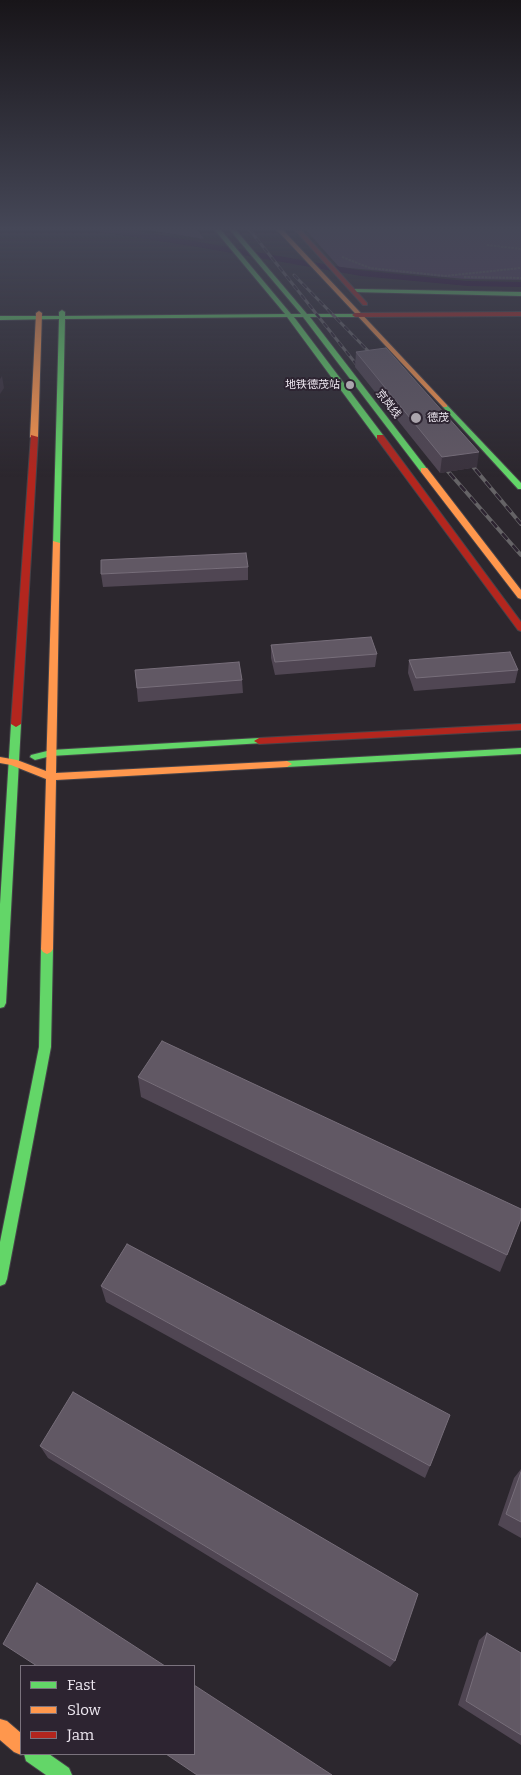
<!DOCTYPE html>
<html>
<head>
<meta charset="utf-8">
<style>
	body { margin:0 }
	#map { position:relative; width:521px; height:1775px; overflow:hidden; background:#2c272e; font-family:Bitter,serif }
	canvas { display:block }
	.legend { position:absolute; left:20px; top:1665px; width:175px; height:90px; box-sizing:border-box; background:#2d2431; border:1px solid #7b737e; margin:0; padding:6px 9px; list-style:none; font-size:15px; color:#efe9f2 }
	.legend li { display:flex; align-items:center; gap:10px; height:25px }
	.legend b { width:25px; border:1px solid #7b737e }
</style>
</head>
<body>
<div id="map">
<canvas width="521" height="1775"></canvas>
<ul class="legend">
<li><b style="height:6px;background:#63d668"></b>Fast</li>
<li><b style="height:6px;background:#ff974d"></b>Slow</li>
<li><b style="height:6px;background:#b3261e"></b>Jam</li>
</ul>
</div>
<script>
const c = document.querySelector('canvas').getContext('2d');
c.lineJoin = 'round';
function paint(path, color) {
  c.fillStyle = color;
  c.fill(path, 'evenodd');
}
function toPath(rows) {
  const path = new Path2D();
  for (const r of rows) {
    path.moveTo(r[0], r[1]);
    for (let i = 2; i < r.length; i += 2) path.lineTo(r[i], r[i + 1]);
  }
  return path;
}
function strokePath(path, color, width, dash) {
  c.strokeStyle = color;
  c.lineWidth = width;
  c.lineCap = dash ? 'butt' : 'round';
  c.setLineDash(dash || []);
  c.stroke(path);
}
function drawText(font, color, halo, rows, align = 'center') {
  c.font = font + ' Bitter,"Noto Sans SC",serif';
  c.lineWidth = 4;
  c.setLineDash([]);
  c.textBaseline = 'middle';
  c.strokeStyle = halo;
  c.fillStyle = color;
  for (const [text, x, y, turn = 0] of rows) {
    c.save();
    c.translate(x, y);
    c.rotate((+turn || 0) * Math.PI / 180);
    c.textAlign = isNaN(turn) ? turn : align;
    if (halo) c.strokeText(text, 0, 0);
    c.fillText(text, 0, 0);
    c.restore();
  }
}
paint(toPath([
	[142,229,197,229,204,239],
	[305,229,521,229,521,280,465,279,339,267]
]), '#533c5e');
paint(toPath([
	[83,229,125,229,358,270,466,281,521,282,521,287,468,286,361,276,198,247]
]), '#270433');
const fast = toPath([
	[214,229,220,229,291,314,301,314,229,229,235,229,307,314,357,314,358,315,355,317,310,317,428,470,421,472,303,317,294,317,383,435,383,439,377,439,287,317,65,319,60,543,53,545,59,319,0,320,0,316,59,316,59,312,62,310,65,312,65,316,285,314,214,229],
	[355,289,521,292,521,296,353,292,352,291,355,289],
	[443,405,447,405,521,483,521,489,518,489,443,407,443,405],
	[16,721,21,724,6,1003,4,1007,0,1008,0,904,11,724,16,721],
	[259,738,263,739,264,741,263,743,51,756,35,760,30,757,31,755,51,750,259,738],
	[521,748,521,754,287,767,282,764,287,761,521,748],
	[47,944,51,946,53,949,51,1047,7,1279,5,1284,0,1286,0,1242,39,1047,41,949,43,946,47,944],
	[24,1754,49,1754,69,1768,72,1775,46,1775,26,1761,24,1754]
]);
const slow = toPath([
	[276,229,282,229,447,405,447,407,443,407,276,229],
	[39,311,42,313,38,437,34,439,30,437,36,313,39,311],
	[421,468,427,468,521,590,521,599,518,598,421,472,421,468],
	[53,541,60,543,56,773,287,761,292,764,287,767,56,780,53,949,51,952,47,954,43,952,41,949,46,779,11,765,0,763,0,757,17,760,46,771,53,541],
	[0,1719,7,1721,21,1733,21,1754,23,1754,21,1755,14,1752,0,1740,0,1719]
]);
const jam = toPath([
	[294,229,300,229,367,303,367,305,363,305,294,229],
	[521,312,521,316,355,317,352,315,355,313,521,312],
	[31,435,38,437,21,724,16,727,11,724,31,435],
	[377,435,383,435,521,622,521,631,518,630,377,439,377,435],
	[521,724,521,730,259,744,254,741,259,738,521,724]
]);
strokePath(fast, '#464349', 2);
strokePath(slow, '#464349', 2);
strokePath(jam, '#464349', 2);
strokePath(toPath([
	[487,245,521,249],
	[342,257,370,268,445,276,521,268],
	[464,277,521,278]
]), '#5f5d61', 2, [2.5, 1]);
paint(fast, '#63d668');
paint(slow, '#ff974d');
paint(jam, '#b3261e');
const railFar1 = toPath([
	[249,229,364,374],
	[294,275,378,361]
]);
const rail = toPath([
	[465,457,521,524],
	[439,461,521,555]
]);
strokePath(railFar1, '#656366', 3);
strokePath(rail, '#656366', 4);
strokePath(railFar1, '#2d2431', 2, [6]);
strokePath(rail, '#2d2431', 2.5, [8]);
paint(toPath([
	[356,352,477,467,440,473,355,367],
	[248,567,248,580,103,587,101,574],
	[271,645,377,654,375,667,275,675,271,658],
	[409,660,518,670,515,683,414,691,408,673],
	[135,670,242,680,243,693,138,702],
	[138,1077,507,1255,500,1272,141,1097],
	[101,1286,430,1466,425,1478,106,1302],
	[40,1446,395,1661,390,1667,48,1458],
	[521,1469,521,1538,498,1525,514,1478],
	[487,1633,521,1653,521,1745,458,1705,479,1640]
]), '#504653');
paint(toPath([
	[2,376,4,388,0,394,0,379],
	[479,452,477,467,440,473,442,457]
]), '#3a323d');
const building = toPath([
	[386,348,479,452,442,457,356,352,386,348],
	[246,553,248,567,101,574,101,560,246,553],
	[371,637,377,654,275,662,271,645,371,637],
	[510,652,518,670,416,678,409,660,510,652],
	[239,662,242,680,137,688,135,670,239,662],
	[162,1041,521,1209,521,1219,507,1255,138,1077,162,1041],
	[127,1244,450,1415,430,1466,101,1286,127,1244],
	[73,1392,418,1594,395,1661,40,1446,73,1392],
	[521,1472,521,1522,506,1514,521,1472],
	[37,1583,165,1666,37,1666,3,1644,37,1583],
	[487,1633,521,1653,521,1735,466,1701,487,1633],
	[194,1685,332,1775,197,1775,166,1754,194,1754,194,1685]
]);
paint(building, '#615864');
strokePath(building, '#776e7a', 1);
const sky = c.createLinearGradient(0, 0, 0, 477);
sky.addColorStop(0, '#181519');
sky.addColorStop(0.48, '#454757');
sky.addColorStop(1, '#45475700');
c.fillStyle = sky;
c.fillRect(0, 0, 521, 477);
for (const [x, y, r, color] of [
	[350,385,5,"#aba5ad"],
	[416,418,6,"#aba5ad"]
]) {
  const dot = new Path2D();
  dot.arc(x, y, r, 0, 2 * Math.PI);
  c.fillStyle = color;
  c.fill(dot);
  strokePath(dot, '#2d2431', 2);
}
drawText('11px', '#efe9f2', '#2d2431', [
	["地铁德茂站",340,385],
	["德茂",427,418,"left"]
], 'right');
drawText('11px', '#efe9f2', '#2d2431', [
	["京岚线",388,404,52]
]);
</script>
</body>
</html>
